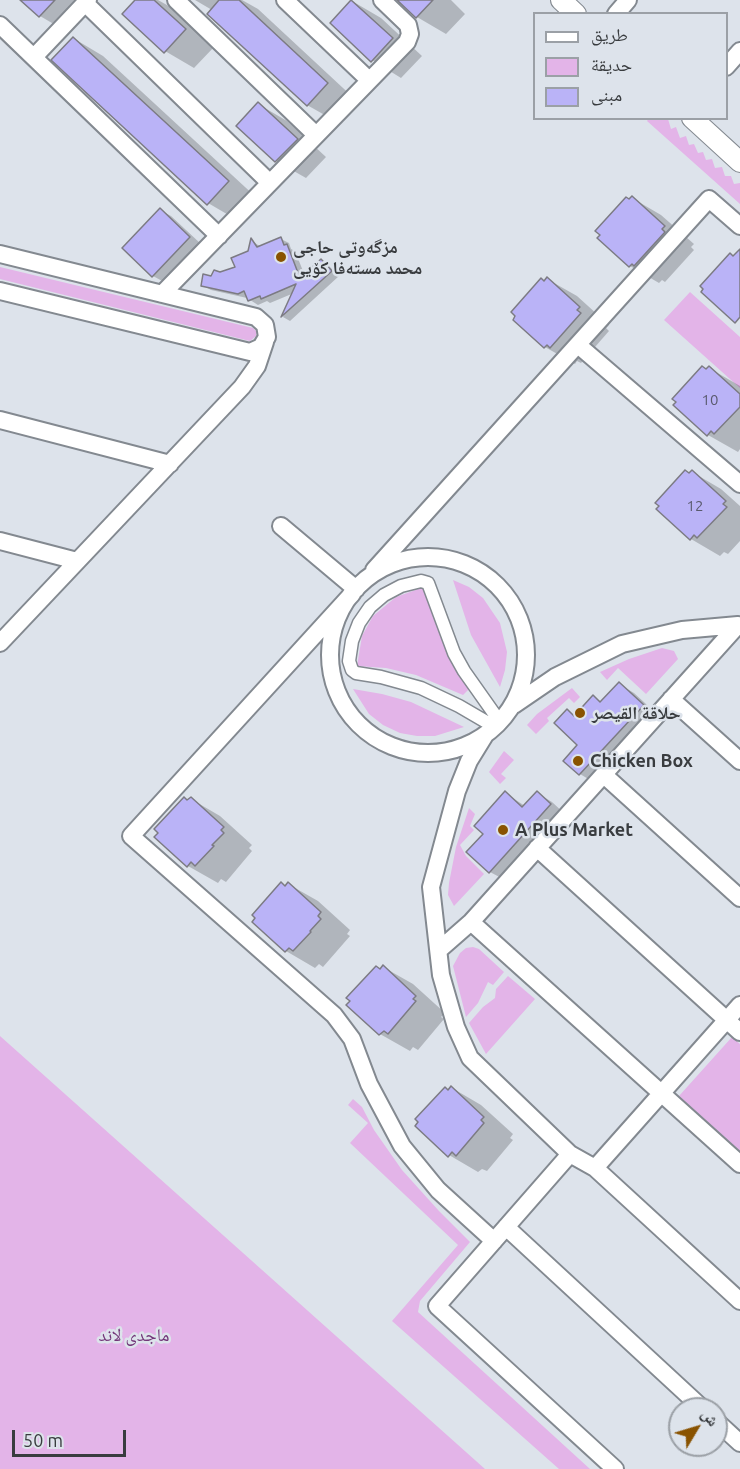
<!DOCTYPE html>
<html>
<head>
<meta charset="utf-8">
<style>
	body { margin:0 }
	#map { position:relative; width:740px; height:1469px; overflow:hidden; background:#dde3eb; font-family:Ubuntu,"Noto Naskh Arabic",sans-serif }
	canvas { display:block }
	.legend { position:absolute; left:533px; top:12px; width:195px; height:108px; box-sizing:border-box; background:#dde3eb; border:2px solid #9ba0a6; margin:0; padding:8px 10px; list-style:none; font-size:18px; color:#393c3f }
	.legend li { display:flex; align-items:center; gap:12px; height:30px }
	.legend b { width:30px; border:2px solid #9ba0a6 }
	.north { position:absolute; left:668px; top:1397px; width:60px; height:60px; box-sizing:border-box; background:#dde3eb; border:2px solid #9ba0a6; border-radius:50%; rotate:52deg; font-size:16px; font-weight:700; line-height:24px; text-align:center; color:#393c3f }
	.north::after { content:''; display:block; margin:auto; width:21px; height:27px; background:#895301; clip-path:polygon(50% 0,100% 100%,50% 72%,0 100%) }
	.scale { position:absolute; left:12px; top:1430px; width:114px; height:27px; box-sizing:border-box; border:3px solid #393c3f; border-top:0; padding-left:8px; font-size:18px; line-height:21px; white-space:nowrap; color:#393c3f; -webkit-text-stroke:4px #dde3eb; paint-order:stroke }
</style>
</head>
<body>
<div id="map">
<canvas width="740" height="1469"></canvas>
<ul class="legend">
<li><b style="height:8px;background:#fff"></b>طريق</li>
<li><b style="height:16px;background:#e3b4e8"></b>حديقة</li>
<li><b style="height:16px;background:#bab3f7"></b>مبنى</li>
</ul>
<div class="north">ش</div>
<div class="scale">50 m</div>
</div>
<script>
const c = document.querySelector('canvas').getContext('2d');
c.lineJoin = 'round';
function paint(path, color) {
  c.fillStyle = color;
  c.fill(path, 'evenodd');
}
function toPath(rows) {
  const path = new Path2D();
  for (const r of rows) {
    if (r.length === 3) {
      path.moveTo(r[0] + r[2], r[1]);
      path.arc(r[0], r[1], r[2], 0, 2 * Math.PI);
      continue;
    }
    path.moveTo(r[0], r[1]);
    for (let i = 2; i < r.length; i += 2) path.lineTo(r[i], r[i + 1]);
  }
  return path;
}
function strokePath(path, color, width, dash) {
  c.strokeStyle = color;
  c.lineWidth = width;
  c.lineCap = dash ? 'butt' : 'round';
  c.setLineDash(dash || []);
  c.stroke(path);
}
function drawText(font, color, halo, rows, align = 'center') {
  c.font = font + ' Ubuntu,"Noto Naskh Arabic",sans-serif';
  c.lineWidth = 5;
  c.setLineDash([]);
  c.textBaseline = 'middle';
  c.strokeStyle = halo;
  c.fillStyle = color;
  for (const [text, x, y, turn = 0] of rows) {
    c.save();
    c.translate(x, y);
    c.rotate((+turn || 0) * Math.PI / 180);
    c.textAlign = isNaN(turn) ? turn : align;
    if (halo) c.strokeText(text, 0, 0);
    c.fillText(text, 0, 0);
    c.restore();
  }
}
paint(toPath([
	[649,118,668,119,671,129,676,127,680,138,686,136,689,145,694,144,698,153,703,152,706,160,712,159,715,168,722,167,725,176,731,176,734,184,740,183,740,204,647,121],
	[0,267,253,328,257,332,256,336,250,341,0,279],
	[690,292,740,337,740,388,664,320],
	[453,580,469,587,483,598,500,623,507,652,505,670,500,687,471,635],
	[424,587,441,638,455,666,470,688,463,695,416,675,386,668,357,666,362,636,373,616,396,597],
	[662,648,674,651,678,659,646,694,618,668,607,680,600,672,629,659],
	[572,688,580,697,574,703,569,698,547,718,549,721,536,734,527,725,537,714],
	[353,689,382,694,411,702,464,727,435,736,417,736,400,733,383,725,369,714],
	[504,751,514,760,501,774,506,778,500,784,489,772],
	[469,808,475,814,470,826,474,830,460,845,466,856,484,874,454,906,448,895,449,883,456,847],
	[473,947,479,949,504,972,493,985,488,982,478,1003,466,1017,453,966,460,953,466,948],
	[508,976,535,999,486,1054,469,1023,483,1007,495,998,496,989],
	[0,1036,485,1469,0,1469],
	[732,1037,740,1044,740,1151,679,1096],
	[353,1099,362,1107,374,1130,402,1170,439,1211,470,1242,420,1301,418,1312,590,1469,559,1469,392,1321,458,1245,350,1143,368,1123,348,1105]
]), '#e3b4e8');
paint(toPath([
	[22,0,75,0,88,13,69,33,40,16],
	[137,0,158,0,174,9,214,47,194,68,165,51],
	[195,0,242,0,258,9,357,101,337,122,307,105,212,10],
	[399,0,451,0,465,14,446,34,417,17],
	[352,1,381,18,422,56,401,78,372,60],
	[73,38,103,56,258,199,237,220,208,203],
	[258,104,287,121,326,157,306,178,276,161,238,125],
	[632,198,661,215,694,244,691,247,694,250,665,282,662,280,659,283,630,266,599,238],
	[160,210,171,216,201,244,164,282,153,276],
	[281,239,289,243,291,249,295,251,305,276,321,261,329,266,339,276,290,321,283,317,294,293,270,303,267,301,258,305,247,298,211,290,202,285,220,273,237,268,249,252,252,241,261,247],
	[547,279,577,296,609,325,606,328,609,331,581,363,577,361,575,364,545,347,515,319],
	[709,368,740,386,740,449,738,452,708,435,707,370],
	[692,472,721,489,740,506,740,541,728,554,724,552,720,556,691,539,658,509],
	[619,684,634,693,658,715,595,783,580,774,580,745,567,711,576,716,593,697,602,702],
	[505,793,525,806,537,793,552,802,565,814,505,880,490,872,485,834],
	[191,799,220,816,252,845,249,848,252,851,226,882,221,879,218,883,188,866,156,837],
	[288,884,318,901,350,930,347,934,350,936,323,967,319,964,315,968,286,951,254,922],
	[383,967,413,984,445,1013,441,1017,444,1019,418,1050,413,1047,410,1051,380,1034,349,1005],
	[452,1088,481,1105,513,1134,510,1138,513,1140,487,1171,482,1169,478,1172,449,1155,449,1091]
]), '#0003');
const building = toPath([
	[20,0,55,0,39,17,20,0],
	[135,0,154,0,186,29,164,53,122,14,135,0],
	[219,0,239,0,328,83,307,106,207,14,219,0],
	[351,0,393,38,371,62,330,23,351,0],
	[397,0,433,0,416,18,397,0],
	[73,37,229,181,207,205,51,60,73,37],
	[258,102,298,139,275,162,236,126,258,102],
	[632,196,665,226,662,229,665,232,634,266,632,264,629,267,597,238,600,235,595,231,626,197,629,199,632,196],
	[160,208,190,237,152,277,122,248,160,208],
	[281,237,284,245,287,244,300,278,321,259,332,271,281,317,296,284,261,299,260,296,248,301,244,291,238,294,201,286,203,274,211,276,214,270,220,272,235,267,231,258,248,251,251,238,257,247,281,237],
	[740,249,740,317,735,323,701,292,703,289,700,286,730,253,733,256,740,249],
	[547,277,580,307,577,310,581,313,550,348,547,345,544,348,513,320,515,316,511,312,541,278,544,281,547,277],
	[702,366,706,369,709,366,740,394,740,407,714,434,711,431,707,436,673,405,676,402,672,399,702,366],
	[685,470,689,473,692,470,726,501,723,504,727,507,697,538,694,535,690,540,656,509,659,506,655,503,685,470],
	[619,682,644,705,579,775,563,761,577,745,554,723,567,709,574,716,593,695,600,702,619,682],
	[505,791,522,807,537,791,551,804,489,873,466,852,483,834,474,826,505,791],
	[184,797,187,800,191,797,224,827,221,830,224,833,212,845,214,846,195,866,191,862,187,867,154,837,158,833,154,829,184,797],
	[281,882,285,886,288,882,321,912,318,916,321,919,310,931,311,932,293,951,289,948,285,952,252,922,255,918,252,915,281,882],
	[383,965,416,996,413,999,416,1001,388,1034,384,1031,379,1035,346,1005,350,1001,346,998,376,966,380,969,383,965],
	[451,1086,484,1117,481,1120,484,1123,456,1156,452,1152,448,1157,415,1126,418,1122,415,1119,445,1087,448,1090,451,1086]
]);
paint(building, '#bab3f7');
strokePath(building, '#7c7b83', 1.5);
const pedestrian = toPath([
	[495,727,459,706,421,688,381,677,356,673,352,670,349,661,352,641,359,623,370,607,384,595,401,586,421,581,428,583,454,653,464,671,500,722]
]);
const minor = toPath([
	[176,0,316,135],
	[285,0,369,80],
	[85,3,270,183],
	[616,14,628,0],
	[0,25,219,236],
	[34,57,88,0],
	[726,67,740,51],
	[0,254,256,317,265,325,267,337,261,347,250,352,0,291],
	[162,294,407,42,410,34,408,25,382,0],
	[578,345,740,484],
	[0,420,170,464],
	[281,526,356,589],
	[0,541,77,561],
	[428,655,98],
	[374,570,709,199,740,226],
	[352,594,131,836,334,1015,352,1039,369,1084,402,1146,438,1190,494,1241],
	[0,643,242,387,257,366,265,342],
	[671,699,740,761],
	[514,705,555,677,622,644,682,630,738,625,740,627],
	[485,735,469,761,457,791,431,887,441,975,456,1027,470,1058,570,1154,595,1168,740,1301],
	[604,775,740,898],
	[537,848,740,1032],
	[471,922,740,1164],
	[439,950,471,922,738,625],
	[570,1154,437,1306,615,1469],
	[595,1168,740,1005],
	[506,1227,703,1409],
	[716,1421,740,1443]
]);
const tertiary = toPath([
	[561,0,576,14],
	[692,118,740,162]
]);
strokePath(pedestrian, '#838990', 15);
strokePath(minor, '#838990', 20);
strokePath(tertiary, '#838990', 22);
strokePath(pedestrian, '#fff', 12);
strokePath(minor, '#fff', 16);
strokePath(tertiary, '#fff', 20);
for (const [x, y, r, color] of [
	[281,257,6,"#895301"],
	[580,713,6,"#895301"],
	[578,761,6,"#895301"],
	[503,830,6,"#895301"]
]) {
  const dot = new Path2D();
  dot.arc(x, y, r, 0, 2 * Math.PI);
  c.fillStyle = color;
  c.fill(dot);
  strokePath(dot, '#dde3eb', 2);
}
drawText('15px', '#595a6d', null, [
	["10",710,400],
	["12",695,506]
]);
drawText('bold 18px', '#393c3f', '#dde3eb', [
	["مزگەوتی حاجی",293,247],
	["محمد مستەفا کۆیی",293,268],
	["حلاقة القيصر",592,713],
	["Chicken Box",590,761],
	["A Plus Market",515,830]
], 'left');
drawText('18px', '#723679', '#dde3eb', [
	["ماجدی لاند",134,1335]
]);
</script>
</body>
</html>
